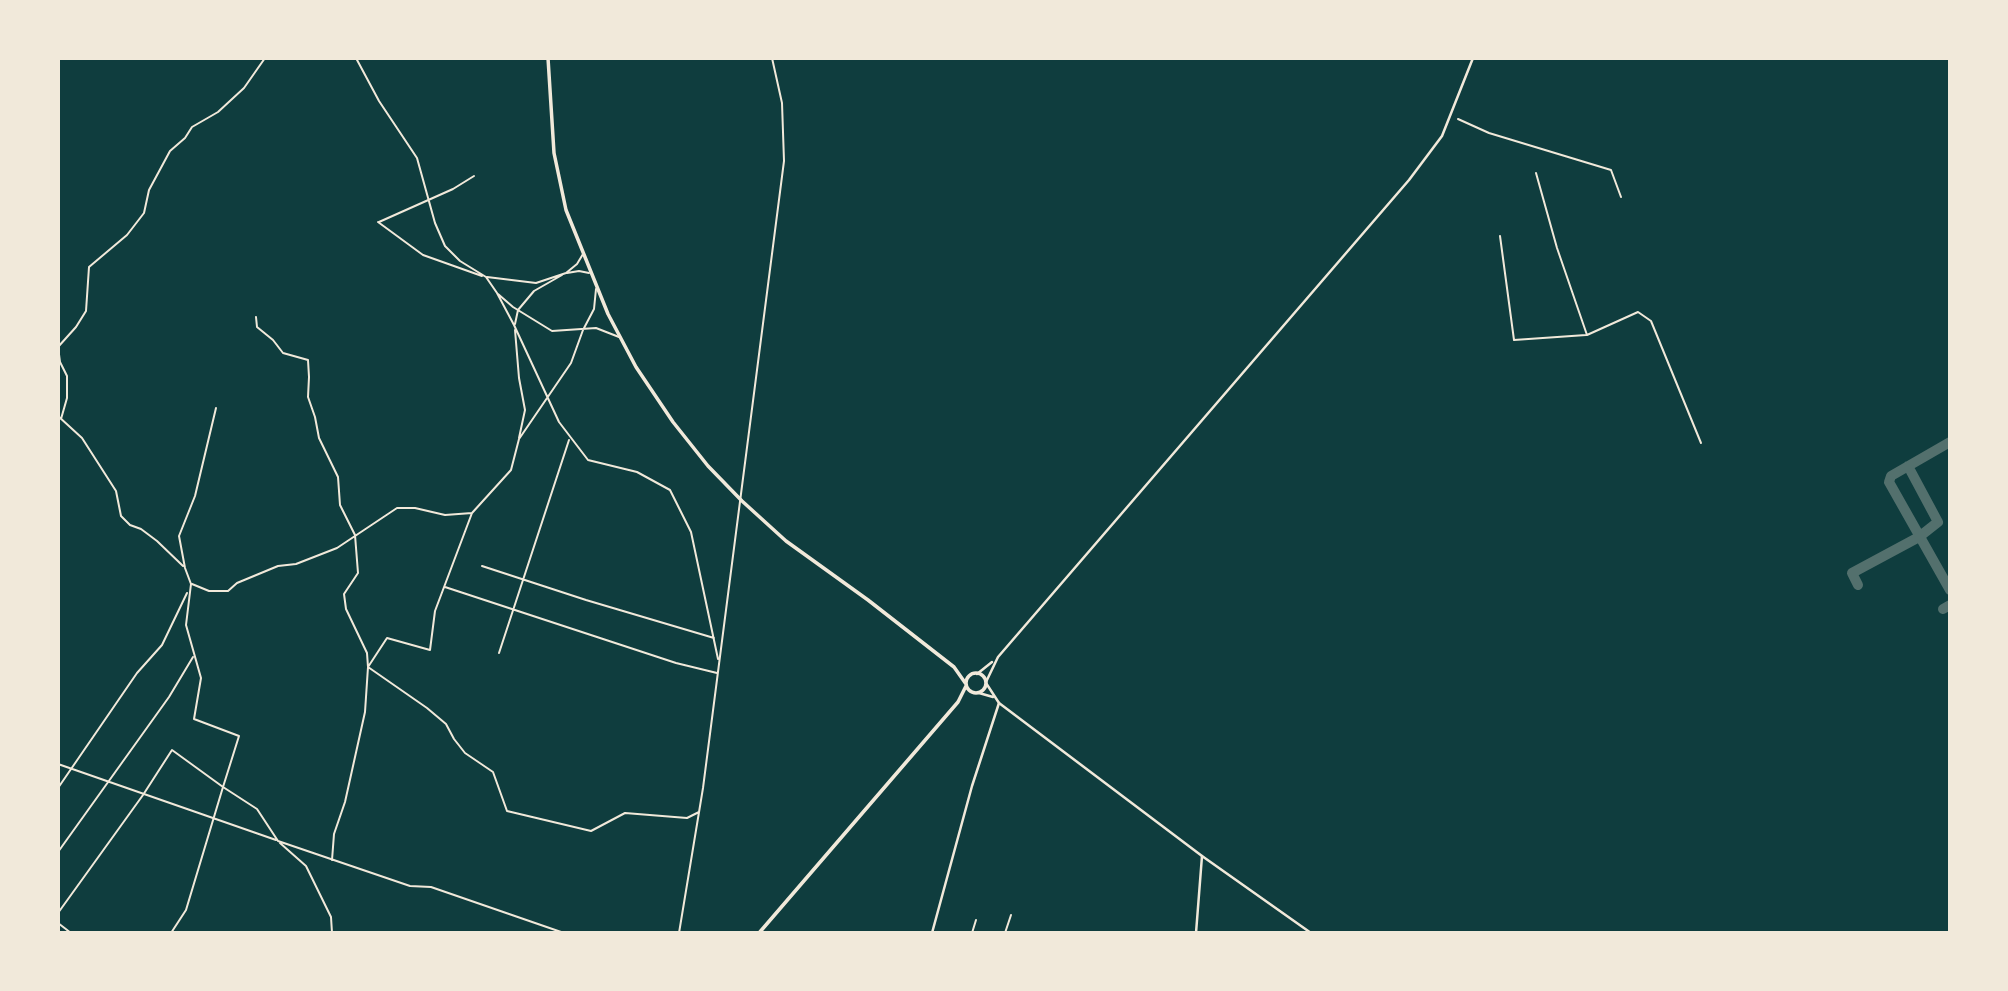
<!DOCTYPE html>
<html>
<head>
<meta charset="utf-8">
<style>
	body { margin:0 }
	#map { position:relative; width:2008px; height:991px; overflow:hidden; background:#0f3d3e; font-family:"Roboto Condensed",sans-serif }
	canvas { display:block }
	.frame { position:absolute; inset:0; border:60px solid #f1e9da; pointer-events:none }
</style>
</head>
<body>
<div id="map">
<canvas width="2008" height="991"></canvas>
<div class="frame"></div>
</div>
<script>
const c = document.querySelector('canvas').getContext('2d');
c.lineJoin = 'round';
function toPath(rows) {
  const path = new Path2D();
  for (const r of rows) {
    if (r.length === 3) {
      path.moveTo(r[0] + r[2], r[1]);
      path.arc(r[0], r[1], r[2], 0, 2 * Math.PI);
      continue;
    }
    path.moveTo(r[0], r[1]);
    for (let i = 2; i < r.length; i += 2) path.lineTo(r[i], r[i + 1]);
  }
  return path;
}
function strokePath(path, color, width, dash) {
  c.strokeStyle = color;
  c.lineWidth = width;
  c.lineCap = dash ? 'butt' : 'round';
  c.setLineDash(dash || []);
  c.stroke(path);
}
strokePath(toPath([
	[1950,442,1891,476,1889,482,1950,590],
	[1858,585,1852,573,1919,537,1938,522,1908,466],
	[1943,609,1950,605]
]), '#53706d', 10);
strokePath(toPath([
	[356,58,379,101,417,158,435,223,445,246,460,261,486,277,497,293,514,325,559,422,588,460,637,472,670,490,691,532,718,659],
	[1458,119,1489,133,1611,170,1621,197],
	[1536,173,1557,248,1587,335,1638,312,1651,321,1701,443],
	[378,222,423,255,482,276],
	[379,222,453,189,474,176],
	[1500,236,1514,340,1586,335],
	[567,273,579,271,589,273],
	[487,277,536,283,566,273,577,264,583,254],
	[498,294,513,307,552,331,596,328,619,337],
	[256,317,257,327,273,340,283,353,308,360,309,377,308,397,315,417,319,438,338,477,340,505,355,535,358,573,344,594,346,609,367,653,368,667,427,708,446,724,454,739,465,753,493,772,507,811,591,831,625,813,687,818,699,812],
	[515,324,518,310,534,291,562,275],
	[515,330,519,378,525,410,519,438],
	[216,408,195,496,179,536,185,568,191,584,186,625,201,678,194,719,239,736,223,787,257,809,278,841,410,886,431,887,564,933],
	[58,416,82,438,116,491,121,516,130,525,141,529,157,541,183,566],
	[61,419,67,398,67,376,60,362,58,347,76,327,86,311,89,267,127,235,144,213,149,190,170,151,185,138,192,127,218,112,244,88,265,58],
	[482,566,586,600,714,638],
	[192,584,209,591,228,591,237,583,278,566,296,564,337,548,397,508,415,508,445,515,472,513,511,470,519,439,571,363,583,330,594,309,596,289],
	[445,587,676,663,717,673],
	[499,653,569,440],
	[58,764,276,840],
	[58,788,137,673,162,645,187,593],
	[280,843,306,866,331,917,332,933],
	[58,852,169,697,193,657],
	[332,860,334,834,345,802,365,712,368,667,387,638,430,650,435,611,472,513],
	[58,913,143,795,172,750,223,787,186,910,171,933],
	[58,923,71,933],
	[679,933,703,788,784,161,782,103,772,58],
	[972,933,976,920],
	[1005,933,1011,915]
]), '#f1e9da', 2);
strokePath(toPath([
	[977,674,992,662],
	[986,682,998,657,1409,180,1442,136,1473,58],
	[932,933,972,786,999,703],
	[1196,933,1202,856]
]), '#f1e9da', 2.5);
strokePath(toPath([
	[986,683,999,703,1202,856,1311,933],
	[979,693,993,697]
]), '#f1e9da', 2.5);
strokePath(toPath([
	[548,58,554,153,566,210,608,314,636,367,673,422,708,466,742,501,786,541,868,600,954,667,966,684],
	[976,683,10],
	[759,933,958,702,966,686]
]), '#f1e9da', 3.5);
</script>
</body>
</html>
